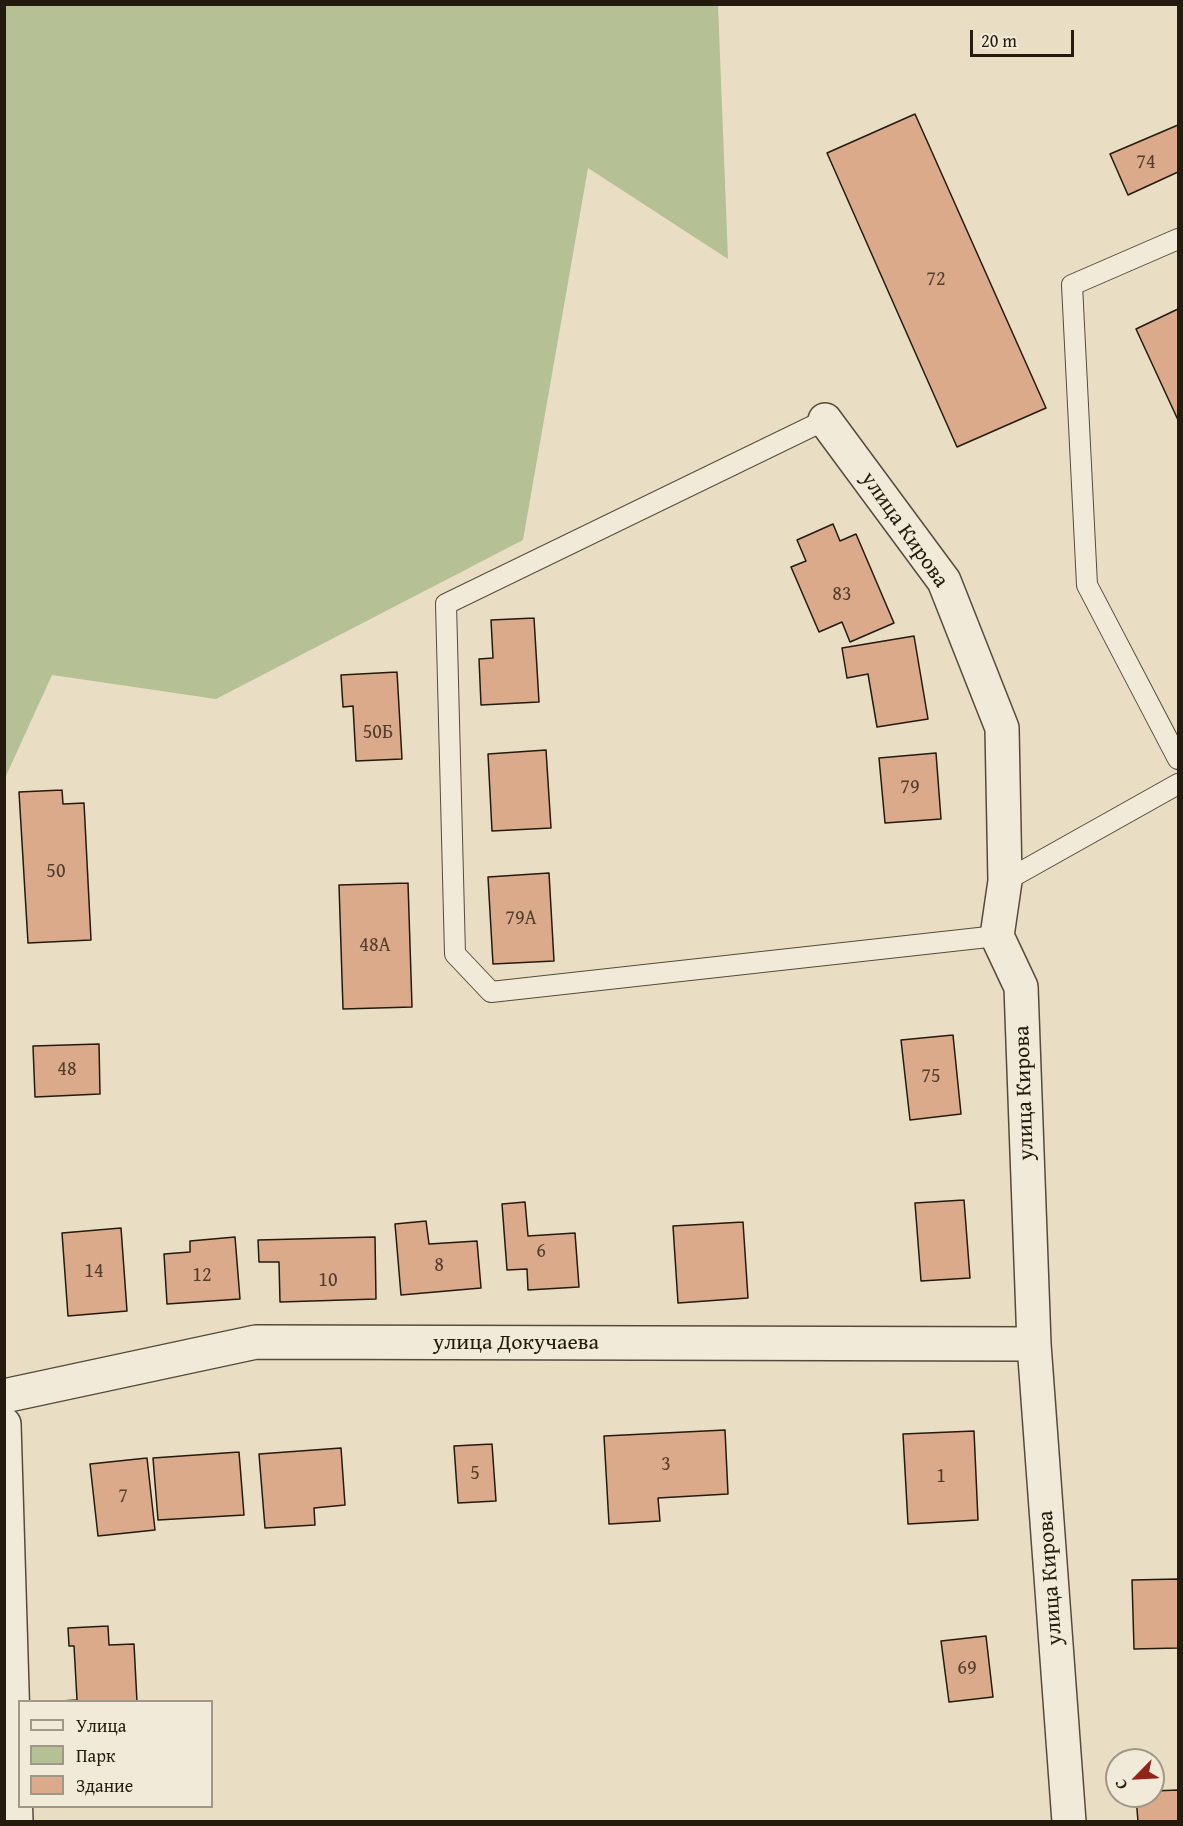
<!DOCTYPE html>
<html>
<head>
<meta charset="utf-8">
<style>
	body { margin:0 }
	#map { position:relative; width:1183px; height:1826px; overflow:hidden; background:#e9dec3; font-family:"Gentium Book Plus",serif }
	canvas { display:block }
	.frame { position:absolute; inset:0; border:6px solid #241a0e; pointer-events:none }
	.legend { position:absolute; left:18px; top:1700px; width:195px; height:108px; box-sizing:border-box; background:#f1ead8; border:2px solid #9f9787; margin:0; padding:8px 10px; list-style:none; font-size:18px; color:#241a0e }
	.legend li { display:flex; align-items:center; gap:12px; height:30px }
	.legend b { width:30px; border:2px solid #9f9787 }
	.north { position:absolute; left:1105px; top:1748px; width:60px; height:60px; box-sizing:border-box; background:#f1ead8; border:2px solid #9f9787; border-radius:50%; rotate:246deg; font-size:16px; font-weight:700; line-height:24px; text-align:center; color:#241a0e }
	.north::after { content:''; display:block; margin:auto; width:21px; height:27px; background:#8f2418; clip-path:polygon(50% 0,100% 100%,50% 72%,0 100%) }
	.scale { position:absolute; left:970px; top:30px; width:104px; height:27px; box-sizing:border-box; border:3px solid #241a0e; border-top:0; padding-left:8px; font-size:18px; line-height:21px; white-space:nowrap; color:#241a0e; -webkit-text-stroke:4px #f1ead8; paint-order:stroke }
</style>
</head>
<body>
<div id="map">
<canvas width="1183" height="1826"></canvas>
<div class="frame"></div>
<ul class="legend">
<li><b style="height:8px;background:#f1ead8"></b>Улица</li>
<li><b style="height:16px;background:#b5c194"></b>Парк</li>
<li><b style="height:16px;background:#daaa8a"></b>Здание</li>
</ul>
<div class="north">С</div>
<div class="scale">20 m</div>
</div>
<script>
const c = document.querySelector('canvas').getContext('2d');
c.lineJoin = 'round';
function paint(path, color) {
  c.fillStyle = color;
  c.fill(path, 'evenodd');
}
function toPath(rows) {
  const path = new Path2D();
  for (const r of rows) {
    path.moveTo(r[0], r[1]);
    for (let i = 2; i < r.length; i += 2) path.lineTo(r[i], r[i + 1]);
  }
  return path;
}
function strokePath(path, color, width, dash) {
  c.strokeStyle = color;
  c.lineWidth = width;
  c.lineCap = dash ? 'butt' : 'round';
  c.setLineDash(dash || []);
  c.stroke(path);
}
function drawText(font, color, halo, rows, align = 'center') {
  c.font = font + ' "Gentium Book Plus",serif';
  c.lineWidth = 4.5;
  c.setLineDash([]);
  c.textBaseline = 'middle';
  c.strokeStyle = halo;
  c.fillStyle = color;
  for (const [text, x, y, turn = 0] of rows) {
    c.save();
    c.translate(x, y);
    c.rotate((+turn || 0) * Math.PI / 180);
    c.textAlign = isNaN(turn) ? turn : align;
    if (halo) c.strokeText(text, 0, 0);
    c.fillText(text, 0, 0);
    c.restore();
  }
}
paint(toPath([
	[5,4,718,5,728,259,588,168,523,540,216,699,52,675,5,778]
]), '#b5c194');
const building = toPath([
	[915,114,1046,408,957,447,827,153,915,114],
	[1178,125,1178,172,1128,195,1110,154,1178,125],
	[1178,309,1178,420,1136,329,1178,309],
	[833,524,840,541,856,534,894,623,850,642,842,622,819,632,791,567,806,561,797,540,833,524],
	[534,618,539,702,481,705,479,659,493,658,491,620,534,618],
	[914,636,928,719,877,727,868,674,847,678,842,648,914,636],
	[397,672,402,759,356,761,353,706,343,707,341,675,397,672],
	[546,750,551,828,492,831,488,754,546,750],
	[936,753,941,819,885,823,879,758,936,753],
	[62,790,63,804,84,803,91,940,28,943,19,792,62,790],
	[549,873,554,961,493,964,488,877,549,873],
	[408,883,412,1007,343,1009,339,885,408,883],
	[953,1035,961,1114,910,1120,901,1040,953,1035],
	[99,1044,100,1094,35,1097,33,1046,99,1044],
	[964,1200,970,1278,921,1281,915,1203,964,1200],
	[525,1202,528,1236,575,1233,579,1287,528,1290,527,1269,507,1270,502,1204,525,1202],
	[426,1221,429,1244,477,1241,481,1288,401,1295,395,1224,426,1221],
	[743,1222,748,1298,678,1303,673,1226,743,1222],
	[121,1228,127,1311,68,1316,62,1233,121,1228],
	[235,1237,240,1299,167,1304,164,1254,190,1252,190,1241,235,1237],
	[375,1237,376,1299,280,1302,279,1262,259,1262,258,1240,375,1237],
	[725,1430,728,1494,658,1498,660,1521,609,1524,604,1436,725,1430],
	[974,1431,978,1520,908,1524,903,1434,974,1431],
	[492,1444,496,1501,458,1503,454,1446,492,1444],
	[341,1448,345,1505,314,1508,315,1525,265,1528,259,1454,341,1448],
	[239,1452,244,1515,158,1520,153,1458,239,1452],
	[147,1458,155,1530,98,1536,90,1464,147,1458],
	[1178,1579,1178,1648,1134,1649,1132,1580,1178,1579],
	[108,1626,109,1645,134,1644,137,1702,46,1702,77,1700,74,1646,69,1646,68,1628,108,1626],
	[986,1636,993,1697,949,1702,941,1641,986,1636],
	[1178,1790,1178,1822,1138,1822,1136,1796,1153,1796,1153,1791,1178,1790]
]);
paint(building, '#daaa8a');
strokePath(building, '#241a0e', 1.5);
const lane = toPath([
	[1178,239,1072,285,1087,585,1178,759],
	[825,420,446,604,455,954,491,992,997,936],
	[1005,881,1178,784]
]);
const street = toPath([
	[825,420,944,581,1002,728,1005,881,997,936,1021,987,1034,1344,1069,1822],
	[4,1396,256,1342,1034,1344],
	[4,1424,16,1822]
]);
strokePath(lane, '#554b3b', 22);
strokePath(street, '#554b3b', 36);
strokePath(lane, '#f1ead8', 20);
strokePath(street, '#f1ead8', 33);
drawText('20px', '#523e2d', null, [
	["74",1146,163],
	["72",936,280],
	["83",842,595],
	["50Б",378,733],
	["79",910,788],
	["50",56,872],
	["79А",521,919],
	["48А",375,946],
	["48",67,1070],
	["75",931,1077],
	["6",541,1252],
	["8",439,1266],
	["14",94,1272],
	["12",202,1276],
	["10",328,1281],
	["3",666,1465],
	["5",475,1474],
	["1",941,1477],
	["7",123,1497],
	["69",967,1669]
]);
drawText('22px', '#241a0e', '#f1ead8', [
	["улица Кирова",904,530,55],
	["улица Кирова",1025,1093,-92],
	["улица Докучаева",516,1343],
	["улица Кирова",1051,1578,-94]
]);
</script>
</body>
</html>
